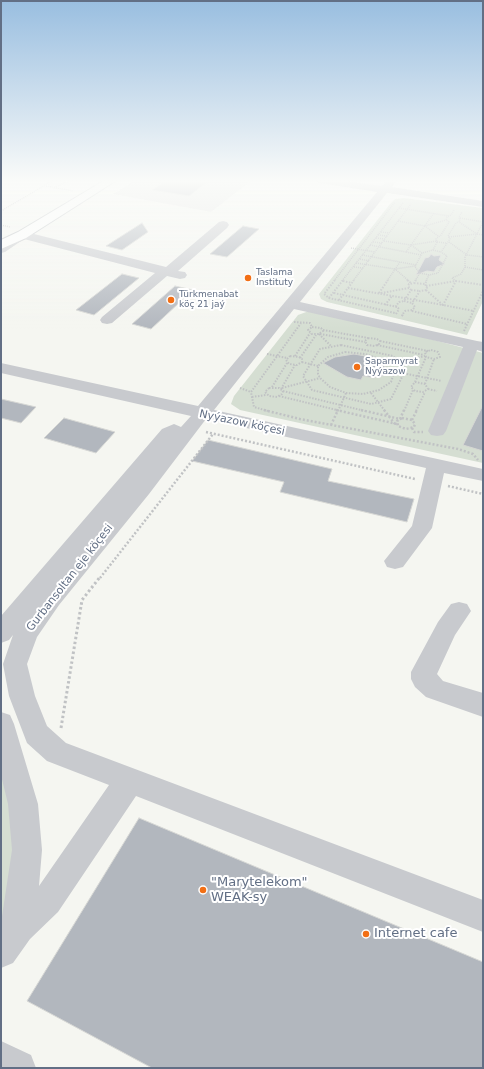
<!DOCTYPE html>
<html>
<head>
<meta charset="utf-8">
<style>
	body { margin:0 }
	#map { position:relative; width:484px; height:1069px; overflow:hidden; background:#f5f6f1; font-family:"DejaVu Sans",sans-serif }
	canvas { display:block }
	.frame { position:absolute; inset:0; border:2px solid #626f85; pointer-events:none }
</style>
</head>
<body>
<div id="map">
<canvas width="484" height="1069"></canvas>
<div class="frame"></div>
</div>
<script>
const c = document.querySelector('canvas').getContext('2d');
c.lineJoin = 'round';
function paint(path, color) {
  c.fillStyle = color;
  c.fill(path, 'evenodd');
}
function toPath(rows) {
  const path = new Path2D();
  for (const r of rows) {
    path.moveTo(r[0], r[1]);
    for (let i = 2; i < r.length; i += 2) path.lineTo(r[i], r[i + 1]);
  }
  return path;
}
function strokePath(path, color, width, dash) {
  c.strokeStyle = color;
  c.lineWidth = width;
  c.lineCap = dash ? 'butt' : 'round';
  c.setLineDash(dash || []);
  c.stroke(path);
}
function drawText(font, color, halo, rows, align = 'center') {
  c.font = font + ' "DejaVu Sans",sans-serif';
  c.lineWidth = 4;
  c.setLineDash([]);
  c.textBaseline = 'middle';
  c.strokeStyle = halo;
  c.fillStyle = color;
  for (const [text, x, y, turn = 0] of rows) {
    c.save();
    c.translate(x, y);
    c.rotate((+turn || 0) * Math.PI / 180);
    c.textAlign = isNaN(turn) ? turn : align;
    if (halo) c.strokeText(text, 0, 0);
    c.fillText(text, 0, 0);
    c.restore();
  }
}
paint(toPath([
	[136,180,252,180,211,212,113,194]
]), '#e6e6e5');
paint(toPath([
	[404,198,483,208,483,301,467,335,327,302,321,299,319,294,390,204,395,199],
	[320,310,483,353,483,463,240,410,231,404,234,396,298,315,309,311],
	[1,751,23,804,1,951]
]), '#d5ded2');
const building = toPath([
	[167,180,210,180,189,196,152,190,167,180],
	[142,223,148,232,122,250,106,246,142,223],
	[243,226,259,229,227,257,210,254,243,226],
	[431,254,434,256,441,255,439,260,445,264,437,267,434,272,427,271,416,275,425,258,429,257,431,254],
	[122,274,139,278,94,315,76,310,122,274],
	[175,286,193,290,151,329,132,324,175,286],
	[354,354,365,356,375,360,394,373,374,378,363,376,361,380,347,377,323,363,335,357,354,354],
	[1,399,36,407,21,423,1,418,1,399],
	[483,405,483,451,463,445,483,405],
	[64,418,115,432,96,453,44,438,64,418],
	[208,440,332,469,328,481,414,499,407,522,280,492,284,482,192,461,208,440],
	[139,818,483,962,483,1068,152,1068,27,1001,139,818]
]);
paint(building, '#b2b7be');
strokePath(building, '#d6d7d4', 1);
const major = toPath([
	[105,180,117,180,26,238,1,249,1,240,18,232,105,180]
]);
strokePath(major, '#babdc1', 2);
strokePath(toPath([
	[46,186,73,191],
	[56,187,70,180],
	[399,208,449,216],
	[1,211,54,180],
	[460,218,483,222],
	[398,221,425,226],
	[1,225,10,227],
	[381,232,389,233],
	[477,234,483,235],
	[378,235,387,236],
	[438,236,425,226,446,220],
	[449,237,477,234,459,222],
	[376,238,385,239],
	[384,241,411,245],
	[373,242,382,243],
	[437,242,446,243],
	[449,242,467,255,483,257],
	[370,245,406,252],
	[351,248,375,252],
	[433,250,441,252],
	[422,253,411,245,437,241],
	[362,255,400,262],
	[421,255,406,252,434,213],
	[360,259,369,261],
	[356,263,395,269],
	[354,267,363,268],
	[465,267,483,270],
	[420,273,429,275],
	[334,281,395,202],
	[342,281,403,203],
	[353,281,411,204],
	[387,281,400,262,416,265],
	[409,281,395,269,415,266],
	[415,281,420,273,415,267,422,253,433,250,437,242,436,239,441,235,449,222,446,220,447,217,451,215,454,210],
	[426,281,429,275,438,273,447,256,441,252,450,239,448,236,456,223,460,221,459,217,462,212],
	[456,281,452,278,461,274,465,267,465,257,483,222]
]), '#c0c2c4', 1.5, [1, 1]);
strokePath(toPath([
	[335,280,324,294,329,298,395,313],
	[407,280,411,283],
	[343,281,352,283],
	[414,283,425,284],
	[426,286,456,281,483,285],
	[348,288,443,305,456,281,454,280],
	[411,290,420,291],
	[426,290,443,305,474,311],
	[334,293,397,307],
	[379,293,388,280],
	[381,293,409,288],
	[329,298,343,280],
	[339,300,354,280],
	[404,301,412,303],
	[385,305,392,296],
	[412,311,467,324],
	[396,314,399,309,396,306,399,302,404,301,411,290,408,286,409,284,414,283,416,280],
	[403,316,402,315,405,311,412,310,415,307,412,303,420,291,426,290,427,288,425,284,427,280],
	[294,322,310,323,312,327],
	[312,327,321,328,323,331,319,334,312,334,308,330,312,327],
	[323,330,368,338],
	[464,331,483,291],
	[319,334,331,346],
	[320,334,365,342],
	[368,338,377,339,380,341,379,344,375,346,367,345,365,341,368,338],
	[380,341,428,351],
	[341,345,393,356,406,369,391,399,371,404,312,390,303,376,320,349,341,345],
	[377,345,424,355],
	[431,350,438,352,440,357,434,359,426,357,425,352,431,350],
	[345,352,365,354,382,360,392,371,393,376,391,382,379,390,363,394,346,393,330,387,320,378,318,374,318,366,328,357,345,352],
	[267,354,287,358],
	[290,356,299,357,302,359,302,362,297,365,289,364,286,360,290,356],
	[295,356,310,333],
	[300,358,316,335],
	[302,362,318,366],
	[389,365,425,356],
	[392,371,442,381],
	[415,382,425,384,428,389,423,392,415,391,411,387,415,382],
	[415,382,426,357],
	[425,384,434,359],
	[272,387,287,363],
	[240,388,251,392],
	[269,388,279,388,283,391,282,394,277,397,269,396,265,392,269,388],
	[282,388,320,378],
	[281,389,295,365],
	[428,389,437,391],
	[283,391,365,411],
	[371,393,385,411],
	[279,396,341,411],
	[252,397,266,395],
	[268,411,254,407,251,392,301,323],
	[338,411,346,393],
	[404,411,413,390],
	[416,411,425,392]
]), '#c0c2c4', 2, [1.5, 1.5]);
strokePath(toPath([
	[264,410,300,419,458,449,473,454,478,460],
	[336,410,397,424],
	[361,410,400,419,404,410],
	[384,410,395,424],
	[402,418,412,420,415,424,414,427,406,429,398,426,397,421,402,418],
	[412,420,417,410],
	[331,425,338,410],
	[412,428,414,432,423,432],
	[206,432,415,479],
	[448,486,483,494],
	[100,578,213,434]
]), '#c0c2c4', 2.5, [2, 2]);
strokePath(toPath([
	[61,728,82,600,100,577]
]), '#c0c2c4', 3, [2.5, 2.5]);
paint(toPath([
	[315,180,339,180,382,186,387,180,397,180,392,187,483,201,483,207,387,193,300,302,477,341,483,342,483,352,477,350,446,431,443,435,437,436,431,435,428,431,463,347,294,309,214,410,483,469,483,481,444,473,432,528,403,567,395,569,387,567,384,561,412,526,426,468,206,419,149,494,59,605,37,637,27,664,35,696,47,726,66,743,483,900,483,932,136,796,58,912,30,939,13,963,1,968,1,923,12,850,8,804,1,775,1,712,10,715,14,724,38,804,42,850,39,886,109,785,47,761,27,743,9,696,3,664,13,635,9,640,1,643,1,616,162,429,174,424,181,427,191,416,1,373,1,363,198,406,377,192,320,183,315,180],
	[223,221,227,222,229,225,227,228,178,271,185,272,187,275,185,278,180,279,167,276,112,323,107,324,102,323,100,320,102,317,155,273,24,239,5,252,1,253,1,243,18,232,22,231,166,267,219,222,223,221],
	[459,602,467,604,471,611,455,635,437,674,443,681,483,693,483,717,426,697,415,687,411,679,411,672,438,622,451,604,459,602],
	[1,1041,31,1055,36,1068,1,1068,1,1041]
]), '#c8cace');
paint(major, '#fff');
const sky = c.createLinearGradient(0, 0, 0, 329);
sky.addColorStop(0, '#99bee0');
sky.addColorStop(0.55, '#fafbf9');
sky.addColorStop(1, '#fafbf900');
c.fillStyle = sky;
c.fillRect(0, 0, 484, 329);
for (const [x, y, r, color] of [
	[248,278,4,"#f26f15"],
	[171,300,4,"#f26f15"],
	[357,367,4,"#f26f15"],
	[203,890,4,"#f26f15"],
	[366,934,4,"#f26f15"]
]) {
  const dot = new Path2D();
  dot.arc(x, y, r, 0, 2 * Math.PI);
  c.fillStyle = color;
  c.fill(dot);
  strokePath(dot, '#fff', 1.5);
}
drawText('9px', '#626f85', '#fff', [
	["Taslama",256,273],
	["Instituty",256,283],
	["Türkmenabat",179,295],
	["köç 21 jaý",179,305],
	["Saparmyrat",365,362],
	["Nyýazow",365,372]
], 'left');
drawText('11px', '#626f85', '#fff', [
	["Nyýazow köçesi",242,423,12],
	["Gurbansoltan eje köçesi",70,578,-52]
]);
drawText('13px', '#626f85', '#fff', [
	["\"Marytelekom\"",211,883],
	["WEAK-sy",211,898],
	["Internet cafe",374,934]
], 'left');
</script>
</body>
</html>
